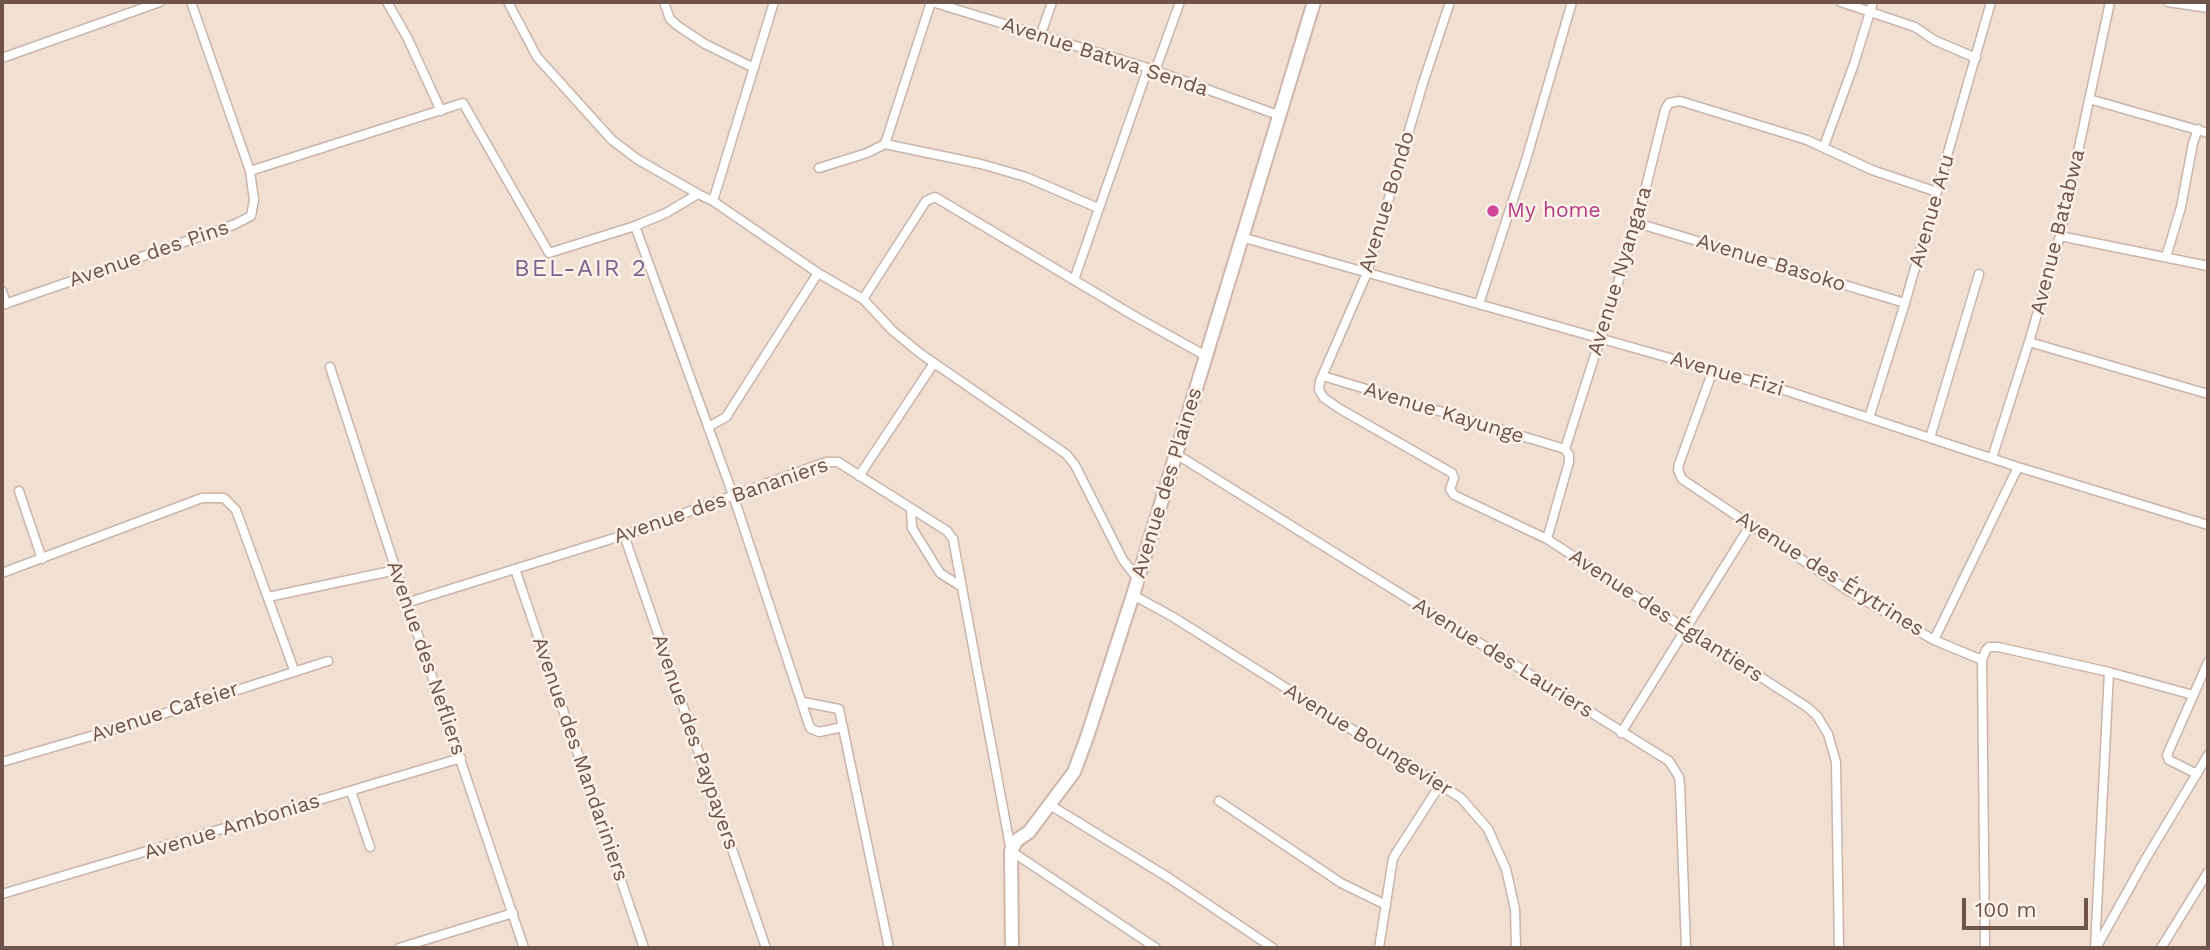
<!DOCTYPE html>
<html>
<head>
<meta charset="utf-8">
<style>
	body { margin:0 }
	#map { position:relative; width:2210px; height:950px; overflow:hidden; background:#faeee3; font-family:"Work Sans",sans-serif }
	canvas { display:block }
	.frame { position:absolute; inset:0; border:4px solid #6f544b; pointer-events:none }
	.scale { position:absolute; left:1962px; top:898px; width:126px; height:32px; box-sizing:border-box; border:4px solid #6f544b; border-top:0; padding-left:9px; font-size:21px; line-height:24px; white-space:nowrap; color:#6f544b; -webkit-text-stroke:5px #fdf2e8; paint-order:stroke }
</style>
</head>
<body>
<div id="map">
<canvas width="2210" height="950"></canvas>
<div class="frame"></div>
<div class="scale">100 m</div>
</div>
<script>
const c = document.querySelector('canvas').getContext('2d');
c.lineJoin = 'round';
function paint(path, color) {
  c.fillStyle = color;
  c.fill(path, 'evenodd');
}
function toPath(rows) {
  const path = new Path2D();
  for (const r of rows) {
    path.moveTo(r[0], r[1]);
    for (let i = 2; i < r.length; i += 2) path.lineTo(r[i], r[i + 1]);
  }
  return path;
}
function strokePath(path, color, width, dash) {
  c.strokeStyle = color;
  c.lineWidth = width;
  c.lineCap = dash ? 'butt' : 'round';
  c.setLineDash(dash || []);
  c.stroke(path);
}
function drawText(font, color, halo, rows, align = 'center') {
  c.font = font + ' "Work Sans",sans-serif';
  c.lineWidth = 5;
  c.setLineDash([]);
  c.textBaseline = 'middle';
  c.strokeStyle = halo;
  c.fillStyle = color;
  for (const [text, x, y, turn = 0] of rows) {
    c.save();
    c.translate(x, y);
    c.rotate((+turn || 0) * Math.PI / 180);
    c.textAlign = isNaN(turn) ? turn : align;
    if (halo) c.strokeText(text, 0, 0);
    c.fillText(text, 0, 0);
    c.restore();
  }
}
paint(toPath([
	[2,2,2208,2,2208,948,2,948]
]), '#f1dfd2');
const street = toPath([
	[387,2,408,39,441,111],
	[508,2,537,57,612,140,637,159,698,194,713,201,818,273,863,299,893,331,921,354,1066,454,1075,465,1123,560,1138,579],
	[664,2,670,19,678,26,705,44,754,68],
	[932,2,1148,68,1278,115],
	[1450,2,1423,83,1367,273,1320,381,1319,390,1324,398,1340,409,1452,473,1454,478,1450,489,1454,495,1547,539,1807,707,1817,716,1828,734,1836,762,1839,948],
	[1841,2,1915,27,1934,40,1976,58],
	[2168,2,2208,8],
	[1041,34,1052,2],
	[2,58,160,2],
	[1155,71,1180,2],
	[2089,99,2208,133],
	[885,144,931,2],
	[1824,146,1854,64,1873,2],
	[819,168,867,153,885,144,981,164,1026,177,1098,208],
	[250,171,463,103,549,253,635,226,666,213,698,194],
	[713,201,774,2],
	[1637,223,1905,303],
	[635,226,733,495,810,728,819,732,843,727],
	[2060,236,2208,266],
	[1241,237,1790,392,2018,467,2208,525],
	[2166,257,2181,207,2193,143,2198,129],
	[1074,280,1148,68],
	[2,291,6,304],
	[863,299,926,201,935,197,1136,317,1206,356],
	[1479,304,1526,160,1572,2],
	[2,305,233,225,251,216,254,200,250,171,191,2],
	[2029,342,2208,394],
	[330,367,396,570,524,948],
	[1713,370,1679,464,1678,470,1682,479,1847,590,1934,640,1982,660],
	[1323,376,1565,449],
	[1869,418,1905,303,1991,2],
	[708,427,726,417,818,273],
	[1930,438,1979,274],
	[1565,449,1637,223,1665,110,1669,103,1680,101,1807,140,1872,170,1937,192],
	[1176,454,1669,761,1679,777,1680,785,1686,948],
	[1992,458,2029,342,2060,236,2110,2],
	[859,476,934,363],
	[19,491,42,559],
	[911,509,912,528,940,573,962,587],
	[624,535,766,948],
	[1547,539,1569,462,1569,455,1565,449],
	[515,569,644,948],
	[2,573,202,498,224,498,236,510,294,670],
	[1133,595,1173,617,1461,798,1488,829,1506,869,1515,909,1516,948],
	[268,597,396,570],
	[409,602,624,535,826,462,838,462,947,531,953,539,1011,851,1156,948],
	[1934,640,2018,467],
	[803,702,839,709,889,948],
	[1621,733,1751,524],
	[2,762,122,727,328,661],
	[2197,774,2169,760,2167,755,2208,662],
	[351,791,370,847],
	[1219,801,1341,883,1386,905],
	[1050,805,1169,878,1273,948],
	[2,894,461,758],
	[2097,946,2145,860,2208,755],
	[399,948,513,913],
	[1379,948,1393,858,1440,785],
	[1985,948,1982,660,1986,650,1989,647,1998,647,2109,672,2193,695],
	[2095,948,2109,672],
	[2161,948,2208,872]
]);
const secondary = toPath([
	[1012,948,1011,851,1017,840,1029,832,1074,772,1087,737,1133,595,1314,2]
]);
strokePath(street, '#c9b5aa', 11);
strokePath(secondary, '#ceb6ab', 16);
strokePath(street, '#fff', 8);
strokePath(secondary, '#fff', 12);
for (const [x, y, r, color] of [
	[1493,211,7,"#d1479c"]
]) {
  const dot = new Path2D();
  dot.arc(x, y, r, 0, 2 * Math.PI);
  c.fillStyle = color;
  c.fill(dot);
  strokePath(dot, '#fdf2e8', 2.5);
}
drawText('21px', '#6f544b', '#fdf2e8', [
	["Avenue Batwa Senda",1105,57,18],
	["Avenue Bondo",1387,202,-73],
	["Avenue Aru",1932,211,-74],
	["Avenue Batabwa",2058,232,-76],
	["Avenue des Pins",149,254,-19],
	["Avenue Basoko",1771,263,17],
	["Avenue Nyangara",1620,271,-73],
	["Avenue Fizi",1727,374,16],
	["Avenue Kayunge",1444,413,17],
	["Avenue des Plaines",1167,483,-73],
	["Avenue des Bananiers",721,501,-19],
	["Avenue des Érytrines",1830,574,32],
	["Avenue des Églantiers",1666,616,33],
	["Avenue des Nefliers",426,658,71],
	["Avenue des Lauriers",1503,658,32],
	["Avenue Cafeier",165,712,-18],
	["Avenue Boungevier",1368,740,32],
	["Avenue des Paypayers",695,742,71],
	["Avenue des Mandariniers",580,759,71],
	["Avenue Ambonias",232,827,-17]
]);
drawText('21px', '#b23c85', '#fdf2e8', [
	["My home",1507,211]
], 'left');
c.letterSpacing = '2px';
drawText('24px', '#7a638c', '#fdf2e8', [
	["BEL-AIR 2",581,269]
]);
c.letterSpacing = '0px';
</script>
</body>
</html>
